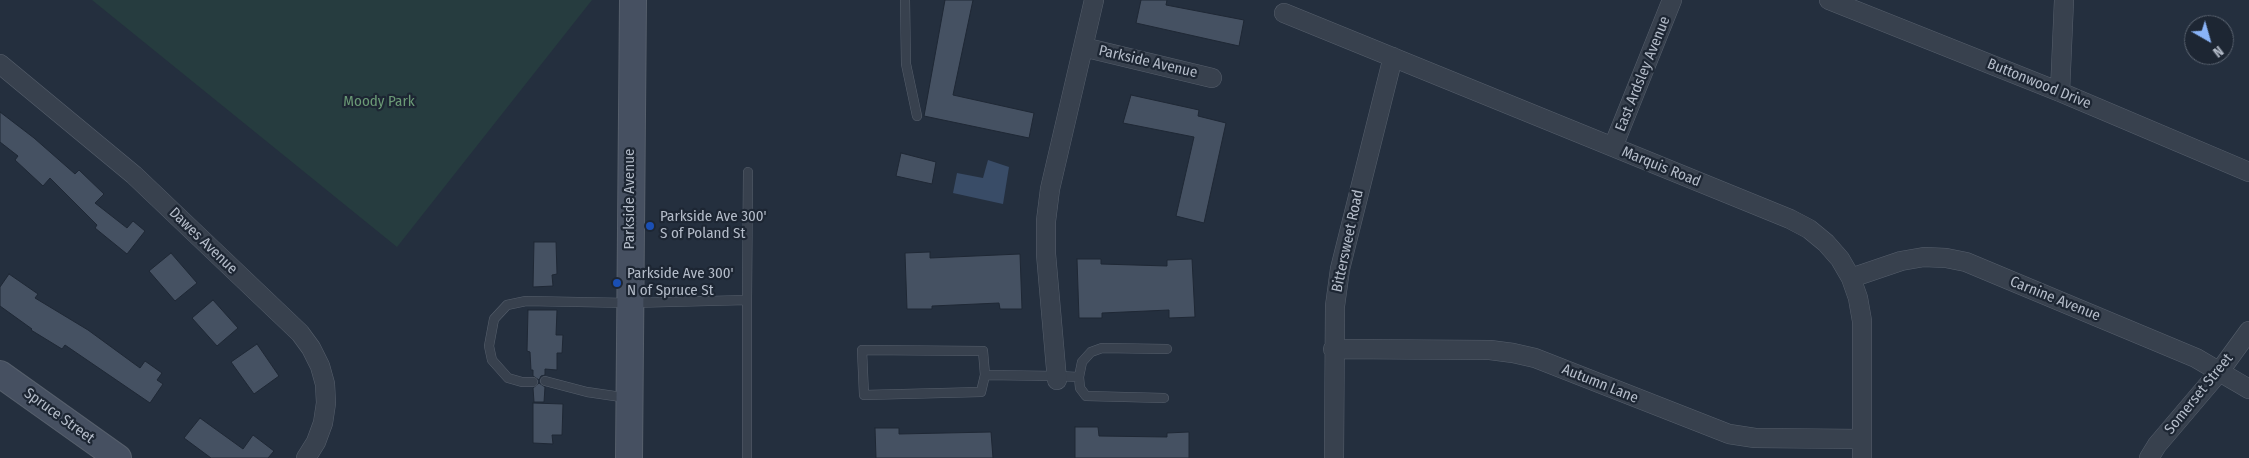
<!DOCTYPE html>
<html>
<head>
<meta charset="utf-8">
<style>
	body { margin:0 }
	#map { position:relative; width:2249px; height:458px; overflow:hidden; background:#242f3e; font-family:"Fira Sans Condensed",sans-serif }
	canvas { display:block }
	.north { position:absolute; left:2184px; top:15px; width:50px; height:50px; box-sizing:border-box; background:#1d2633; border:1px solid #59626f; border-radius:50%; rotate:142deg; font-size:14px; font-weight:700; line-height:20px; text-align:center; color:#b4bcc9 }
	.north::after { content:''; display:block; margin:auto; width:18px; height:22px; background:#8ab4f8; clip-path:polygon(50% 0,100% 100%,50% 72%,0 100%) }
</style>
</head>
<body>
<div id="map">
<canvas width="2249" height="458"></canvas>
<div class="north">N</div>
</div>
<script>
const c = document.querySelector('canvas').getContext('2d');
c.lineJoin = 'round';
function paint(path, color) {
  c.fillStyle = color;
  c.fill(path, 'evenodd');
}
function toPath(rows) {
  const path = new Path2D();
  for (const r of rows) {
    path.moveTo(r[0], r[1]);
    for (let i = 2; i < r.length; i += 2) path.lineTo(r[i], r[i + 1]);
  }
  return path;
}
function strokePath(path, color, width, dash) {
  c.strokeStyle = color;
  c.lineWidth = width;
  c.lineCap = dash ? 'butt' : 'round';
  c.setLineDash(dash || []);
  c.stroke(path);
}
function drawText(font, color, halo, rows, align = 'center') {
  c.font = font + ' "Fira Sans Condensed",sans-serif';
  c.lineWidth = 4.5;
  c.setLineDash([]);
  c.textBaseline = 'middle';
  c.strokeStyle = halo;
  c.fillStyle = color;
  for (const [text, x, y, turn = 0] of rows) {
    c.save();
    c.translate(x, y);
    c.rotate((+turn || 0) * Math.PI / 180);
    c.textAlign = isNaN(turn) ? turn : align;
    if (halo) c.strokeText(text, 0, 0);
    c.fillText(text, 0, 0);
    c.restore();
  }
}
paint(toPath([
	[92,0,592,0,397,247]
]), '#263c3f');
paint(toPath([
	[988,160,1009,167,1003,204,953,193,957,173,983,178]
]), '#394c67');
const building = toPath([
	[945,0,973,0,953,95,1034,113,1029,138,924,116,945,0],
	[1141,0,1167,0,1166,5,1244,20,1239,46,1136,23,1141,0],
	[1131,95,1199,110,1198,116,1226,123,1204,223,1176,216,1194,137,1123,123,1131,95],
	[0,112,34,138,75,174,79,170,104,194,95,203,127,228,133,221,145,231,127,254,95,228,97,225,50,178,43,186,15,160,18,156,0,142,0,112],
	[901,153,936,162,932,184,896,176,901,153],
	[534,242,556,242,557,274,552,275,553,286,533,287,534,242],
	[930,252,930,258,1020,254,1022,309,1000,309,999,303,932,306,932,309,907,309,905,253,930,252],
	[171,253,197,283,175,301,149,271,171,253],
	[1077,259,1101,259,1101,264,1167,266,1167,260,1192,259,1195,317,1169,318,1169,310,1102,313,1102,318,1079,318,1077,259],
	[9,274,38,294,35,298,88,330,140,368,145,361,162,373,157,380,163,384,150,403,65,345,62,349,31,330,32,329,0,306,0,287,9,274],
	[213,300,238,328,217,346,192,318,213,300],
	[528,310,557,310,556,335,563,335,562,353,557,353,557,370,545,369,545,375,541,376,539,380,533,376,533,370,531,370,530,352,527,351,528,310],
	[257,344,279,376,254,394,231,362,257,344],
	[539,383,545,387,544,402,534,402,533,388,539,383],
	[533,403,563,404,562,435,552,435,553,444,533,443,533,403],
	[200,418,243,449,253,435,274,451,268,458,211,458,184,438,200,418],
	[1075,427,1098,427,1099,436,1167,437,1167,433,1189,432,1189,458,1075,458,1075,427],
	[875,428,899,428,899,434,991,432,993,458,876,458,875,428]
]);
paint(building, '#455162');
strokePath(building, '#1f2835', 1);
const lane = toPath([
	[905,0,906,64,917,116],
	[747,300,748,172],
	[985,375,983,351,862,350,864,395,981,392,985,375,1057,376,1079,377,1080,388,1086,396,1164,398],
	[1079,377,1082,362,1091,352,1102,348,1167,349],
	[545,381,587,392,628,398],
	[533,382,522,382,508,378,492,360,489,346,494,319,507,305,526,301,630,303,747,300,747,458]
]);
const street = toPath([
	[1829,0,2060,92,2249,172],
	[1284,13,1790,219,1809,229,1826,243,1840,259,1851,278,1858,298,1862,321,1862,458],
	[1083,47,1212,78],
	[0,64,134,175,300,333,311,348,320,366,325,384,326,403,323,423,316,442,306,458],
	[2060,92,2064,0],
	[1613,147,1672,0],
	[1851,278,1901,261,1924,257,1946,258,1966,262,2196,358,2249,389],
	[1333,349,1490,350,1513,353,1535,358,1729,434,1755,438,1862,439],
	[1057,380,1046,254,1046,221,1050,189,1094,0],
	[1334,458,1335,306,1340,269,1393,57],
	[2149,458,2157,445,2219,372,2249,331]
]);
const secondary = toPath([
	[0,374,118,458],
	[629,458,633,0]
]);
strokePath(lane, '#565f6c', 10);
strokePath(street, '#565f6c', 20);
strokePath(secondary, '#565f6c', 28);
strokePath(lane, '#38414e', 9);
strokePath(street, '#38414e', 19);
strokePath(secondary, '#465061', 26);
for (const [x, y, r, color] of [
	[650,226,5,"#1a4fb4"],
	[617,283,5,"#1a4fb4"]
]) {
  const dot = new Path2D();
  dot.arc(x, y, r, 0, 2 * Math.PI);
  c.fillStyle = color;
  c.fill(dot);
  strokePath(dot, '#1d2633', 2);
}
drawText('15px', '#b4bcc9', '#1d2633', [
	["Parkside Avenue",1148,62,13],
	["East Ardsley Avenue",1643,74,-68],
	["Buttonwood Drive",2039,84,22],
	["Marquis Road",1661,167,22],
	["Parkside Avenue",630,199,-90],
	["Dawes Avenue",203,241,44],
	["Bittersweet Road",1348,241,-78],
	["Carnine Avenue",2055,299,22],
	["Autumn Lane",1600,384,22],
	["Somerset Street",2199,394,-51],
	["Spruce Street",59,416,36]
]);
drawText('15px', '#6b9a76', '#1d2633', [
	["Moody Park",379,102]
]);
drawText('15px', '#b4bcc9', '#1d2633', [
	["Parkside Ave 300'",660,217],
	["S of Poland St",660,234],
	["Parkside Ave 300'",627,274],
	["N of Spruce St",627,291]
], 'left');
</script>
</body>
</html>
